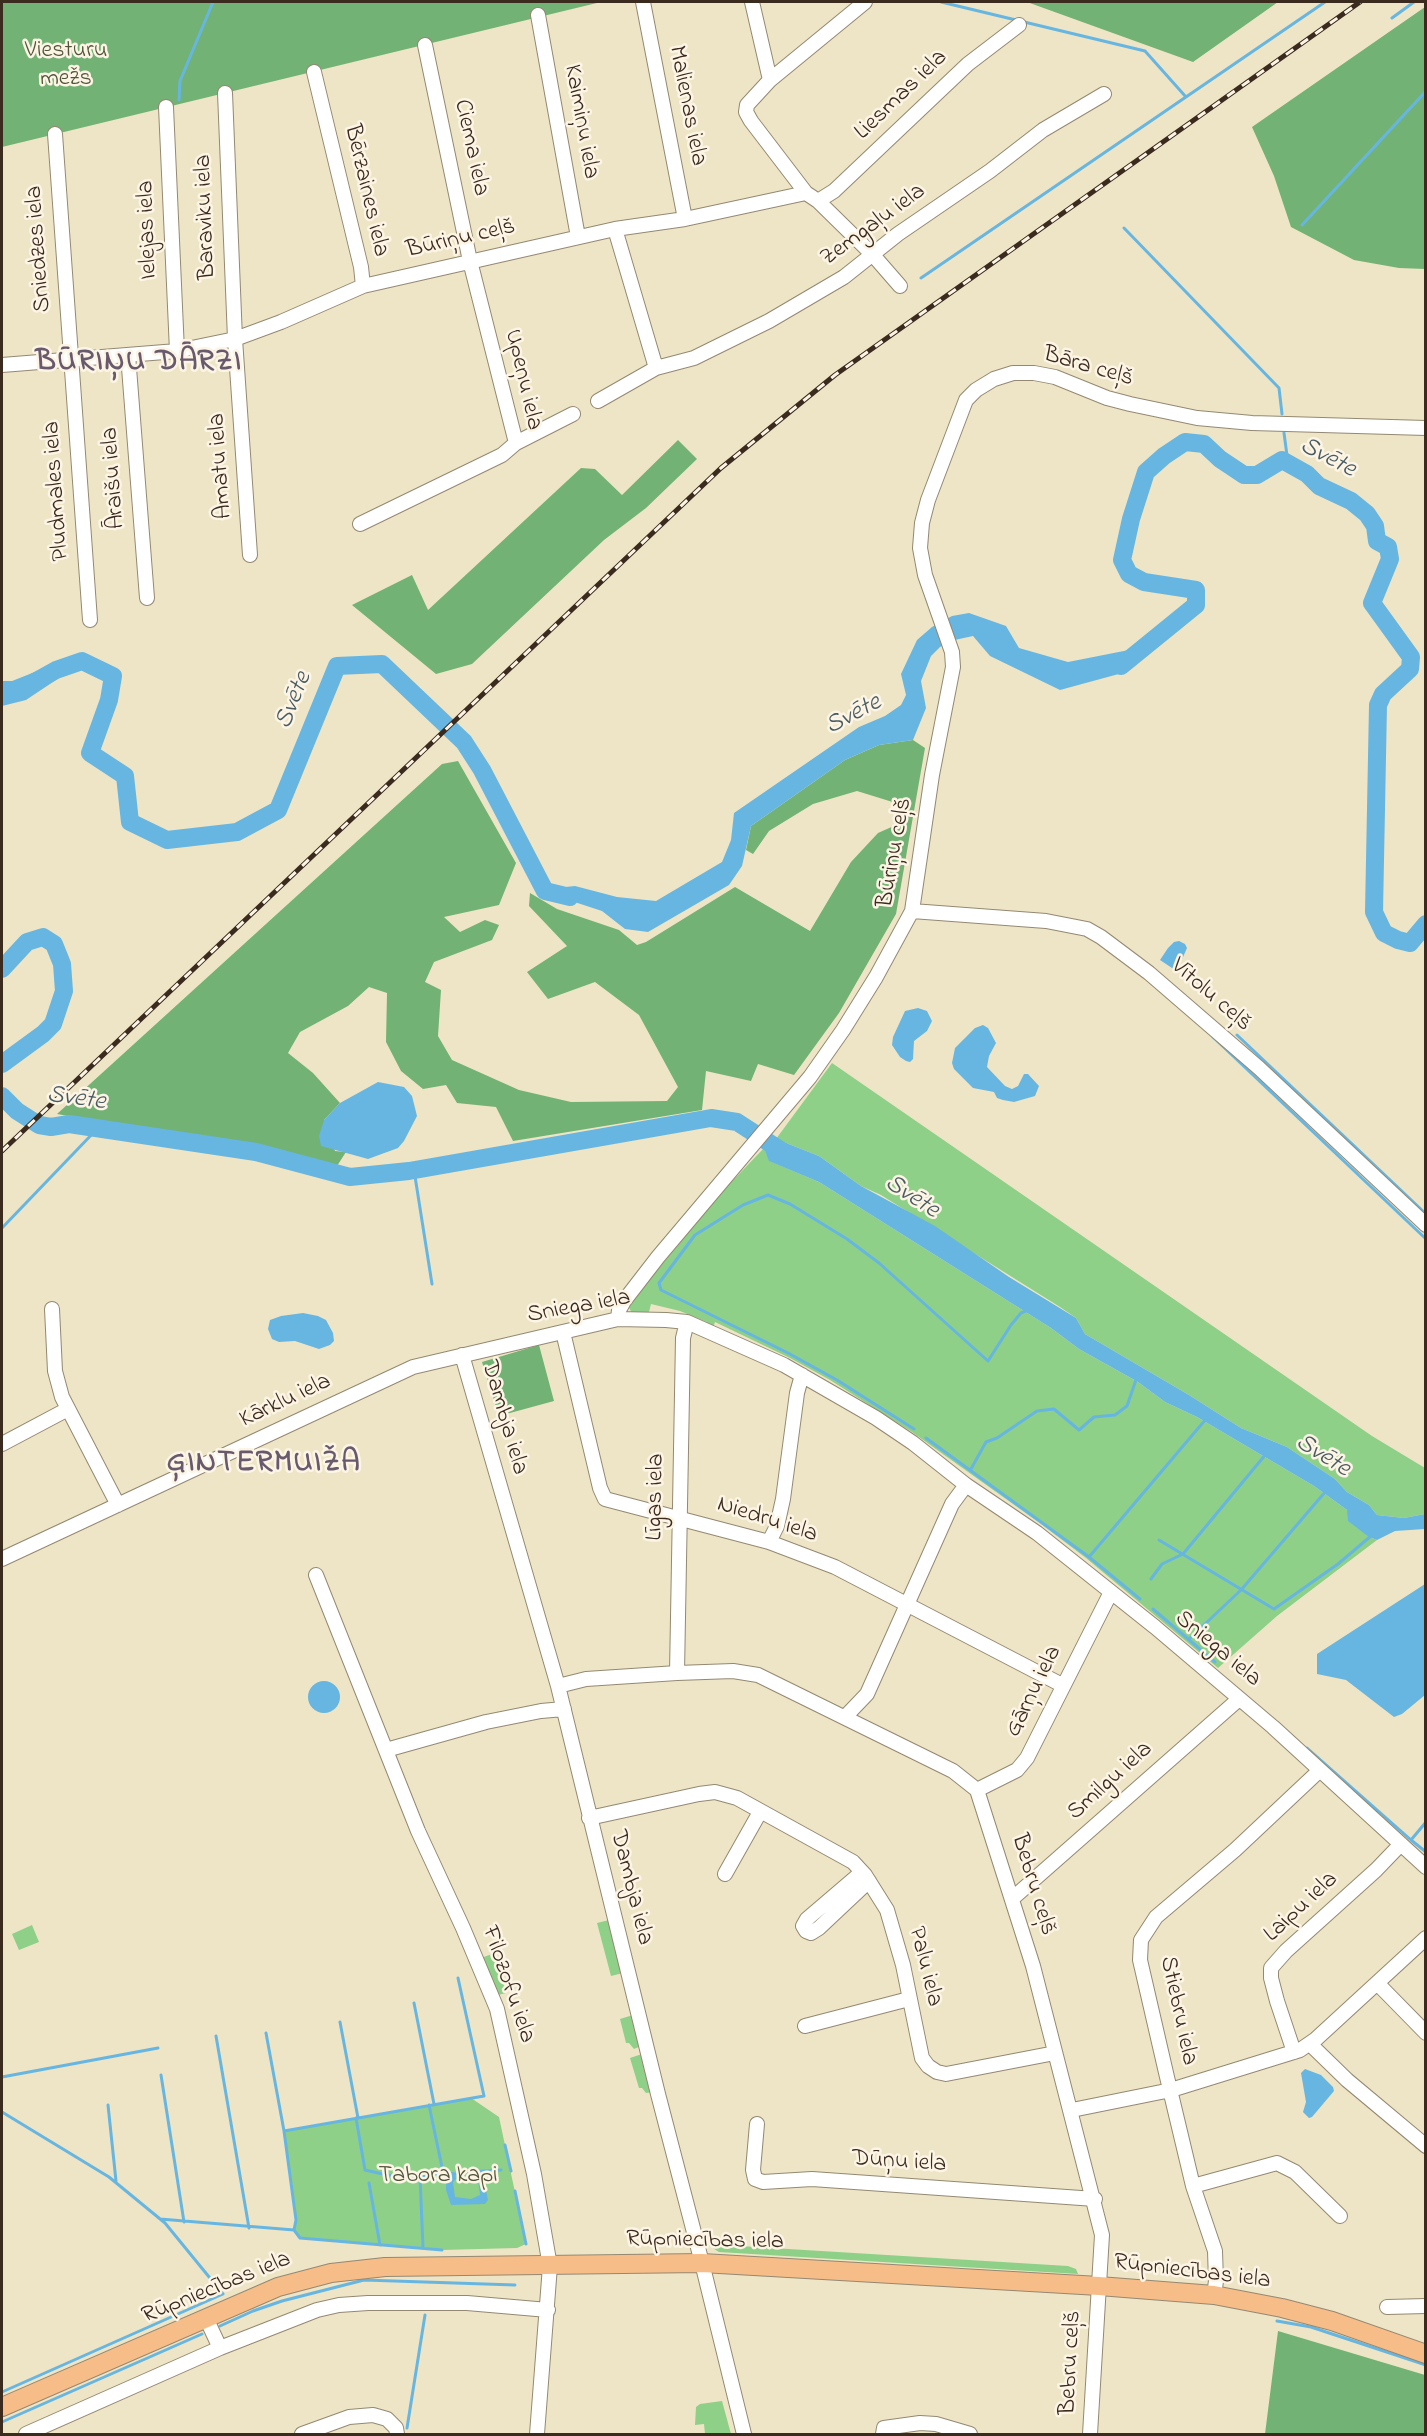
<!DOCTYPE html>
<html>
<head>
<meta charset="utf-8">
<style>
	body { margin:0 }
	#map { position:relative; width:1427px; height:2436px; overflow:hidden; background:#eee5c6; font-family:"Indie Flower",sans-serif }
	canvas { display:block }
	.frame { position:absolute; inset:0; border:3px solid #3b2a1e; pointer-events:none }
</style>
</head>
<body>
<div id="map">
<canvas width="1427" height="2436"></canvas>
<div class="frame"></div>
</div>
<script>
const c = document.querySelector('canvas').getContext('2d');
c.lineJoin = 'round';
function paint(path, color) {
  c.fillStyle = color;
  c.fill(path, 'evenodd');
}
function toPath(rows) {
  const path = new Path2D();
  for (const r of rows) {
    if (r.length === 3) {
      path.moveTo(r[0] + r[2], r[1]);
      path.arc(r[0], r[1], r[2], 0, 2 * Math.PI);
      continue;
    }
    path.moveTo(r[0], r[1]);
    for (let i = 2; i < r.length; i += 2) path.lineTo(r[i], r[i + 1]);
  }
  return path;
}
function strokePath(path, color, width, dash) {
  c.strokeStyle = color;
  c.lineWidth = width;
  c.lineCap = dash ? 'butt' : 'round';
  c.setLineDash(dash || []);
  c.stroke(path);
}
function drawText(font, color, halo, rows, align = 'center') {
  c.font = font + ' "Indie Flower",sans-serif';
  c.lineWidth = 5;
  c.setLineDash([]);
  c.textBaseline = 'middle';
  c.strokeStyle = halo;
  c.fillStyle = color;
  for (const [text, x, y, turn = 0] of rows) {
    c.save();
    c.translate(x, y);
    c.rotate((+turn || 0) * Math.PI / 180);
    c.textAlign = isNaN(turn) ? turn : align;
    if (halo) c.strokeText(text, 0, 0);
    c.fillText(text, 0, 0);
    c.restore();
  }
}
paint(toPath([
	[832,1063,1372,1436,1425,1468,1425,1514,1404,1518,1377,1515,1369,1505,1347,1492,1335,1479,1287,1447,1241,1428,1189,1395,1085,1334,1076,1318,1060,1307,881,1195,861,1186,819,1156,776,1139],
	[764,1148,770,1161,819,1182,1051,1328,1079,1349,1138,1382,1165,1402,1197,1417,1314,1486,1347,1510,1369,1537,1377,1540,1277,1616,1218,1668,1086,1558,1041,1524,912,1432,830,1380,790,1358,715,1322,713,1328,706,1325,707,1322,680,1311,651,1304,649,1312,632,1313,628,1306,718,1196],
	[609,1920,623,1973,611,1976,597,1923],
	[32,1925,39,1942,19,1950,12,1934],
	[495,1953,506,1993,498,1995,481,1958],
	[633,2015,641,2046,634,2049,629,2043,626,2043,620,2019],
	[642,2054,654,2092,646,2093,642,2088,639,2088,630,2058],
	[471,2098,499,2117,526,2244,517,2248,442,2250,300,2238,294,2230,296,2220,284,2131],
	[706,2244,1068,2266,1076,2269,1078,2274,719,2252],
	[722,2401,731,2434,705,2434,704,2424,695,2425,696,2407,700,2404]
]), '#8ed088');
paint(toPath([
	[2,2,601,2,2,147],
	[1027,2,1278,2,1193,62],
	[1425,7,1425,269,1399,268,1354,260,1291,227,1274,176,1252,127],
	[678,440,697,459,646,508,604,540,472,664,436,674,352,605,412,575,428,610,581,468,595,469,622,495],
	[913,740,925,748,896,914,839,1013,794,1075,758,1064,751,1081,706,1071,702,1110,513,1141,496,1107,457,1103,446,1085,423,1089,401,1071,386,1042,387,993,369,987,348,1006,300,1032,288,1053,313,1073,340,1103,324,1120,335,1151,346,1152,337,1166,296,1155,57,1114,442,764,458,761,516,863,499,905,444,917,460,932,485,920,499,925,492,940,434,962,425,982,441,990,438,1036,452,1060,519,1090,571,1102,667,1101,678,1087,639,1015,595,982,548,999,527,972,567,946,529,906,530,893,557,909,619,930,637,945,646,942,735,887,810,931,851,862,878,833,896,825,899,804,857,791,813,804,769,831,753,854,746,850,751,826,845,760,879,745],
	[539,1345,554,1401,499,1416,482,1362],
	[1278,2331,1425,2375,1425,2434,1265,2434]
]), '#72b274');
paint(toPath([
	[969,613,1006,626,1019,648,1068,662,1139,648,1143,655,1126,672,1060,690,990,656,973,636,950,641,940,647,931,656,921,681,926,708,913,740,879,745,845,760,751,826,742,866,729,885,648,932,625,929,602,911,550,894,546,889,575,886,617,897,656,901,722,862,731,840,734,813,859,727,885,716,901,705,906,695,901,674,917,640,932,627,952,616],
	[65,660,68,672,26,700,2,706,2,685],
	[1179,941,1185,944,1187,948,1180,964,1175,970,1160,960,1168,948,1174,942],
	[918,1008,927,1011,932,1021,927,1031,914,1041,913,1059,910,1062,906,1061,900,1057,892,1045,893,1037,905,1011],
	[983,1025,988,1028,996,1043,989,1056,987,1067,1005,1086,1012,1089,1018,1086,1024,1074,1028,1074,1039,1086,1035,1096,1014,1102,1003,1100,997,1098,994,1092,973,1088,954,1069,952,1063,955,1048,975,1028],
	[378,1082,404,1087,412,1096,417,1116,404,1141,398,1148,368,1159,321,1146,319,1136,324,1120,340,1103],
	[776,1139,819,1156,861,1186,935,1226,1009,1277,1076,1318,1085,1334,1189,1395,1241,1428,1287,1447,1335,1479,1347,1492,1369,1505,1377,1515,1404,1518,1425,1514,1425,1529,1395,1531,1377,1540,1369,1537,1348,1521,1347,1510,1314,1486,1197,1417,1165,1402,1138,1382,1079,1349,1051,1328,819,1182,769,1161,764,1148,770,1140],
	[303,1313,318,1316,326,1320,333,1333,334,1341,330,1345,319,1349,295,1341,279,1342,272,1339,268,1329,270,1320,281,1316],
	[1425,1584,1425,1695,1402,1714,1394,1717,1346,1680,1317,1674,1317,1654],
	[324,1697,16],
	[1305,2069,1321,2075,1333,2087,1334,2091,1312,2117,1309,2118,1303,2112,1306,2102,1301,2073],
	[482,2171,488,2200,485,2204,451,2205,446,2190,446,2173,455,2174,456,2179,453,2182,455,2197,471,2199,480,2195,478,2180,471,2176,469,2172]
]), '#67b6e1');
strokePath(toPath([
	[941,2,1145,51,1186,97],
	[1392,18,1414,2],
	[179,100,180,81,213,2],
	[1302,225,1426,91],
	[1124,228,1279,388,1282,414],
	[921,278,1325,2],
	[1284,433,1288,463],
	[1237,1035,1426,1214],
	[1213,1037,1426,1239],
	[414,1170,432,1284],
	[2,1228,97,1129],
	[914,1429,837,1380,788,1353,661,1290,659,1283,695,1235,743,1205,768,1195,790,1204,847,1239,879,1263,988,1361,1011,1325,1021,1313,1028,1310],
	[926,1438,1089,1557,1140,1599],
	[971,1469,986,1442,997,1438,1037,1411,1054,1409,1079,1430,1094,1417,1115,1415,1127,1406,1137,1377],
	[1159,1540,1274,1609,1338,1564,1371,1536],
	[1089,1557,1206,1419],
	[1151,1579,1162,1564,1183,1554,1266,1454],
	[1153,1609,1215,1662],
	[1189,1639,1241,1590,1326,1491],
	[1307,1748,1411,1840,1426,1822],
	[1411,1840,1426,1852],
	[414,2003,434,2104],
	[340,2022,358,2118],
	[266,2033,284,2131],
	[216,2036,249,2228],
	[161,2075,184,2222],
	[2,2077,158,2048],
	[108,2105,116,2181],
	[429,2105,443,2172],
	[2,2112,109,2177,165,2223,223,2294,2,2392],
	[356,2118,365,2170,387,2175,420,2177,443,2172,455,2174],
	[505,2145,511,2171],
	[469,2172,501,2170],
	[420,2177,423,2247],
	[369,2183,380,2245],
	[515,2191,526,2244],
	[160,2219,294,2230,296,2220,284,2131,484,2096,458,1978],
	[294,2230,300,2238,442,2250],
	[1277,2321,1311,2327,1426,2365],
	[220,2326,253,2311,282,2301,364,2280,515,2285],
	[2,2422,202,2334],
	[407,2428,425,2315]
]), '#67b6e1', 3);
strokePath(toPath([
	[1121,666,1196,605,1196,590,1144,582,1129,574,1122,560,1131,519,1146,472,1164,456,1185,442,1204,444,1220,459,1244,475,1257,475,1282,460,1307,474,1319,486,1351,501,1367,514,1375,526,1377,541,1388,547,1390,559,1372,603,1411,657,1410,669,1383,694,1378,705,1374,912,1384,933,1398,940,1410,943,1426,924],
	[2,690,20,690,56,670,82,661,113,676,109,700,90,753,125,776,130,822,167,840,237,832,278,810,337,666,382,664,464,742,482,770,545,891,570,897],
	[2,969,27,942,43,937,54,944,62,964,64,991,53,1024,43,1034,2,1064],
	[2,1096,17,1111,39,1125,51,1127,69,1124,256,1152,350,1177,409,1171,711,1118,737,1122,788,1155]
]), '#67b6e1', 18);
const minor = toPath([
	[643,2,685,219],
	[752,2,770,80],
	[538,15,578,237],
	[314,72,361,267,363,286],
	[225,93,235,339,250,555],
	[166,107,177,351],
	[55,134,90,620],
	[806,193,751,121,746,112,747,105,770,80,865,2],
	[818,201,834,191,968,64,1019,25],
	[615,229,656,368],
	[128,355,147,598],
	[2,365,177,351,235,339,281,322,363,286,615,229,685,219,806,193,818,201,873,255,900,286],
	[598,401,656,368,694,358,769,321,844,277,898,234,990,171,1043,130,1104,94],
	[516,443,573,414],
	[360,524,502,455,516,443,470,261,425,45],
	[912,911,1046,921,1087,929,1101,937,1149,973,1259,1068,1426,1225],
	[52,1309,55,1371,62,1397,118,1505],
	[618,1319,619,1310,624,1301,658,1257,810,1077,843,1030,876,977,912,911,932,775,953,667,952,652,925,575,920,548,922,523,928,500,966,400,976,390,994,379,1013,373,1034,373,1055,377,1107,398,1130,404,1197,418,1252,423,1426,428],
	[563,1332,600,1488,605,1499,769,1542,835,1567,1062,1685],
	[462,1355,558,1686,658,2094,702,2263,744,2434],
	[2,1444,68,1409],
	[769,1542,777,1526,783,1499,797,1393,802,1375],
	[2,1559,413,1367,618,1319,666,1320,687,1322,784,1365,876,1418,913,1443,966,1485,1037,1533,1155,1627,1273,1727,1426,1867],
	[316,1575,418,1831,463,1928,497,2009,534,2174,550,2266,537,2434],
	[677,1673,683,1338,687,1322],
	[558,1686,586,1679,677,1673,733,1671,758,1675,953,1771,977,1790,1033,1966,1102,2235,1090,2434],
	[845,1717,867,1694,952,1504,966,1485],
	[386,1750,486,1722,541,1711,564,1709],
	[977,1790,1017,1770,1027,1758,1111,1592],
	[589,1818,699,1794,715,1792,737,1798,853,1862,865,1875,887,1910,903,1965,922,2058,928,2066,937,2072,946,2074,1055,2053],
	[862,1872,807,1919,803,1926,806,1931,811,1933,819,1928,869,1881],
	[725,1874,760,1812],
	[1013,1898,1239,1699],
	[1377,1983,1426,2033],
	[805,2026,909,1999],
	[1310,2044,1347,2080,1426,2146],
	[1294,2052,1277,2001,1271,1978,1271,1968,1286,1951,1376,1870,1401,1844],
	[1072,2110,1171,2090,1300,2050,1316,2039,1426,1938],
	[757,2124,753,2170,755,2179,763,2182,812,2179,1095,2199],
	[1193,2186,1277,2163,1295,2172,1340,2216],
	[1214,2295,1216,2281,1215,2251,1193,2186,1167,2077,1140,1960,1141,1940,1156,1917,1235,1850,1319,1771],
	[1387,2307,1426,2306],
	[206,2318,220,2348],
	[26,2434,220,2348,317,2310,339,2305,368,2303,467,2303,548,2310],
	[302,2434,349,2417,373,2415,387,2419,396,2428,397,2434],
	[883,2434,884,2428,920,2423,936,2424,970,2434]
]);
const major = toPath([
	[2,2407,278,2287,331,2273,385,2267,702,2263,1099,2286,1214,2295,1282,2308,1332,2321,1426,2354]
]);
strokePath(minor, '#948872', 16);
strokePath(major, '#948872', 20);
strokePath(minor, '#fff', 14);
strokePath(major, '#f7bd88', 18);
const rail = toPath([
	[2,1151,721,468,835,375,1360,2]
]);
strokePath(rail, '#3b2a1e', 5);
strokePath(rail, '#fcf5e5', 3, [9]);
drawText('24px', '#505438', '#fcf5e5', [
	["Viesturu",66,52],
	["mežs",66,80],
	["Tabora kapi",438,2177]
]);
drawText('24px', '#3b2a1e', '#fcf5e5', [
	["Liesmas iela",902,96,-44],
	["Malienas iela",686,106,79],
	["Kaimiņu iela",580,122,80],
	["Ciema iela",470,148,78],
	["Bērzaines iela",365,191,77],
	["Baraviku iela",207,217,-92],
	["Zemgaļu iela",874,226,-36],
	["Ielejas iela",149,230,-92],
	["Būriņu ceļš",461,240,-13],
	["Sniedzes iela",40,249,-94],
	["Bāra ceļš",1088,368,16],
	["Upeņu iela",522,380,77],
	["Amatu iela",222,466,-94],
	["Āraišu iela",115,478,-94],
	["Pludmales iela",58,491,-94],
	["Būriņu ceļš",896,853,-80],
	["Vītolu ceļš",1210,996,41],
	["Sniega iela",579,1308,-10],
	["Kārklu iela",286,1402,-25],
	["Dambja iela",503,1418,74],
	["Līgas iela",657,1497,-89],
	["Niedru iela",767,1521,18],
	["Sniega iela",1217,1650,40],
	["Gārņu iela",1035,1692,-64],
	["Smilgu iela",1111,1782,-42],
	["Bebru ceļš",1032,1885,73],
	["Dambja iela",630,1888,76],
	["Laipu iela",1302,1908,-43],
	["Palu iela",924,1967,76],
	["Filozofu iela",507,1985,71],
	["Stiebru iela",1177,2011,78],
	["Dūņu iela",899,2163,4],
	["Rūpniecības iela",705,2242,1],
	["Rūpniecības iela",1192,2273,7],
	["Rūpniecības iela",217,2289,-22],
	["Bebru ceļš",1072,2363,-87]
]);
drawText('italic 26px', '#4a5b62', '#fcf5e5', [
	["Svēte",1327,459,28],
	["Svēte",295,701,-68],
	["Svēte",854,716,-28],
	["Svēte",76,1100,8],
	["Svēte",911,1198,33],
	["Svēte",1322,1457,32]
]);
c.letterSpacing = '1.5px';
drawText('bold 30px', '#69596c', '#fcf5e5', [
	["BŪRIŅU DĀRZI",139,364],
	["ĢINTERMUIŽA",264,1465]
]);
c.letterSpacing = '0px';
</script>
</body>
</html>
